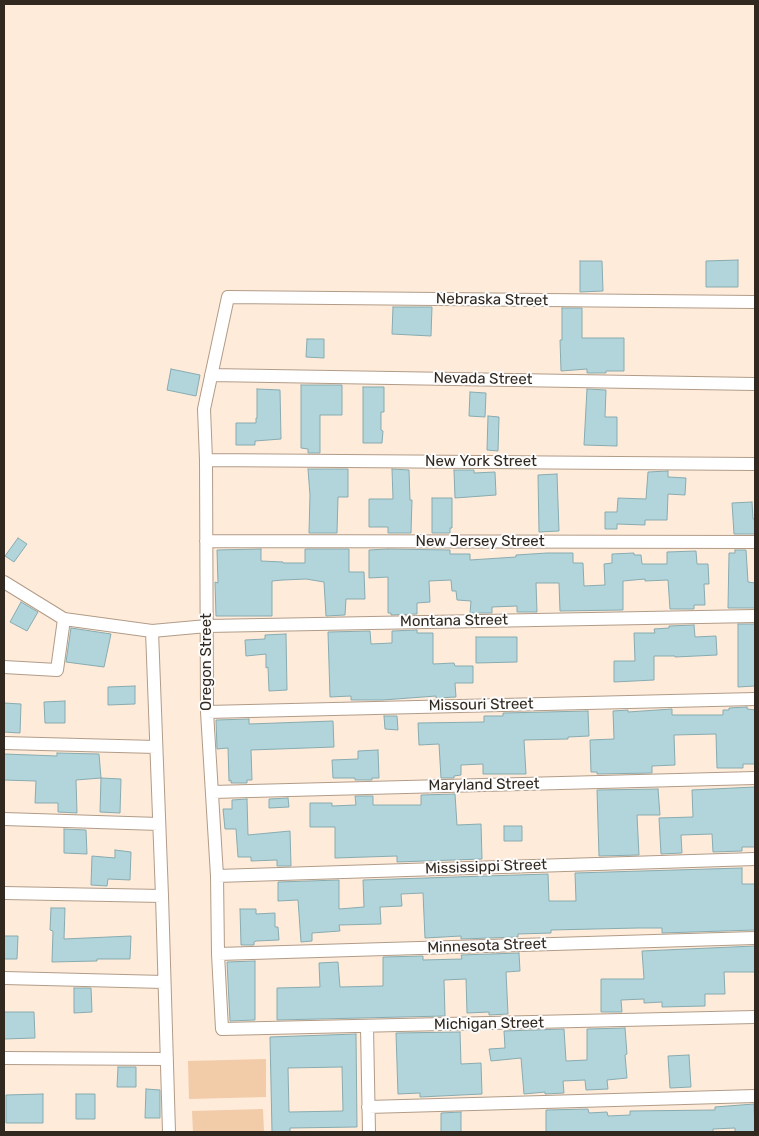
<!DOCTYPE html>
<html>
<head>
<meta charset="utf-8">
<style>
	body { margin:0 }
	#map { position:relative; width:759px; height:1136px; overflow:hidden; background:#feebda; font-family:Rubik,sans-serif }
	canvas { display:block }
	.frame { position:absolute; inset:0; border:5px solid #312920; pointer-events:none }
</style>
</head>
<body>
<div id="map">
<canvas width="759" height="1136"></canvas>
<div class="frame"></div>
</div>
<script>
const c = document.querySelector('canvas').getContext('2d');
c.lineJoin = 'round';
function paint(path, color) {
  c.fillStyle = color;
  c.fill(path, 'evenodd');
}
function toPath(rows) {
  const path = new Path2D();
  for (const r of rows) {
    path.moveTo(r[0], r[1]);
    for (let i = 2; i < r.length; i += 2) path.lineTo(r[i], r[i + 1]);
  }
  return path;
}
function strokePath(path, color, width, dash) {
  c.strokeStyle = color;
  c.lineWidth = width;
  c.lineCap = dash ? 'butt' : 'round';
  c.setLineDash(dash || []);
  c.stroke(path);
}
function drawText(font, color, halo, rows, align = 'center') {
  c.font = font + ' Rubik,sans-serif';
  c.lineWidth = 4;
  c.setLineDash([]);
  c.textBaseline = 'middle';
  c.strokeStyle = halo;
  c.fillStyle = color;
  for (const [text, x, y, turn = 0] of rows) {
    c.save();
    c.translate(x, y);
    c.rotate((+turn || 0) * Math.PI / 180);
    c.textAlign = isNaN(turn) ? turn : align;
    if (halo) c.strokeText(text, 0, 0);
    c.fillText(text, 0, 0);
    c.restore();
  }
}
paint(toPath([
	[266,1059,266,1097,189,1099,188,1061],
	[263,1109,264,1132,193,1132,192,1111]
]), '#f2cba8');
const building = toPath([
	[738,260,738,287,706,287,706,261,738,260],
	[580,261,602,261,603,291,580,292,580,261],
	[393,307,432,307,431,336,392,334,393,307],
	[562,308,582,308,582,338,624,338,624,371,606,371,606,373,587,373,587,369,561,371,560,340,562,340,562,308],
	[307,339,324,339,324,358,306,357,307,339],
	[171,369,200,375,196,396,167,390,171,369],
	[301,385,342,385,342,415,320,415,320,453,308,453,308,449,301,448,301,385],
	[363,387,384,387,384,412,381,412,381,430,383,431,382,443,363,443,363,387],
	[257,389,280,390,281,439,255,441,255,445,236,445,236,423,256,423,256,418,257,418,257,389],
	[587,389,606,390,605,417,617,417,617,446,584,445,587,389],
	[470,392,486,393,485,417,469,416,470,392],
	[488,416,499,417,498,451,487,450,488,416],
	[308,469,348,469,348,497,338,497,337,533,309,533,310,495,308,469],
	[392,469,409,470,410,500,412,500,411,533,388,533,388,527,369,527,369,499,393,499,392,469],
	[454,470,474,470,474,473,495,472,496,495,455,498,454,470],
	[668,471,668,477,686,478,685,495,668,494,667,520,645,520,645,525,617,524,617,529,605,529,605,512,617,512,618,498,646,499,648,472,668,471],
	[557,474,559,531,539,532,538,475,557,474],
	[432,498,452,498,452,528,450,528,450,533,432,533,432,498],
	[752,502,753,519,755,519,755,534,734,534,732,503,752,502],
	[18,538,27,544,14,562,5,556,18,538],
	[261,549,261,561,283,562,283,563,305,563,305,549,349,549,349,572,364,572,365,599,346,599,345,615,326,616,324,582,306,579,283,580,272,581,272,616,216,616,215,582,218,583,217,550,261,549],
	[388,549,450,550,450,554,470,554,470,560,516,557,516,555,547,553,573,553,573,563,583,563,584,586,605,585,604,564,612,563,612,554,634,553,634,555,641,555,642,564,667,564,667,552,696,551,697,564,708,564,709,584,704,584,705,605,694,605,694,609,670,609,668,580,645,581,645,579,623,581,623,610,560,611,559,583,536,583,537,612,517,612,517,606,492,607,492,613,470,613,471,601,457,600,456,591,452,591,451,580,429,581,430,602,417,603,417,614,391,615,391,613,388,613,388,577,369,578,369,550,388,549],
	[735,550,746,550,748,582,755,583,755,608,728,608,729,553,735,553,735,550],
	[21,602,38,612,27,631,10,622,21,602],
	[738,624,755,624,755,686,738,687,738,624],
	[694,625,695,637,716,636,717,655,675,657,675,656,654,656,654,680,614,682,614,661,635,661,634,633,655,633,654,629,669,628,669,626,694,625],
	[71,628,111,634,104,667,66,662,71,628],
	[417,630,417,633,433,633,433,664,454,663,455,666,473,666,473,683,455,683,456,697,436,698,436,696,383,700,351,700,351,696,330,697,328,632,370,631,371,644,392,643,392,631,417,630],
	[286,634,287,690,269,691,268,667,266,668,266,654,246,656,245,640,265,639,265,635,286,634],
	[476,637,517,637,517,662,476,663,476,637],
	[135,686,135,704,108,705,108,687,135,686],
	[65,701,65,723,45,723,44,702,65,701],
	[4,703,21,704,20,733,4,732,4,703],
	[747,707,747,709,755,710,755,764,743,764,743,768,717,768,716,734,674,735,675,765,652,766,652,773,597,774,597,772,591,772,590,740,614,739,613,711,628,710,628,712,672,709,672,715,723,715,723,710,729,710,729,708,747,707],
	[588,711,589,736,568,737,568,739,524,740,526,774,483,774,483,764,461,765,461,775,454,776,454,778,441,778,439,744,419,745,418,723,484,722,484,716,503,716,503,713,588,711],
	[384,716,397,716,398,730,385,729,384,716],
	[249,719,249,724,333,721,334,747,251,750,252,780,247,780,247,783,231,783,231,780,229,781,228,748,217,749,216,720,249,719],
	[378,750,379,778,372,778,372,780,355,780,355,778,333,778,332,760,358,759,358,751,378,750],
	[57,753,99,754,101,778,76,780,77,813,58,812,58,803,35,803,36,781,4,780,4,754,57,756,57,753],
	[101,778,121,779,120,813,100,812,101,778],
	[755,787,755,847,742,847,742,851,713,852,712,834,681,835,682,853,661,854,659,818,693,817,692,790,755,787],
	[658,789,660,815,637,815,639,855,599,856,597,790,658,789],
	[455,794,457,825,481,824,482,859,397,862,397,856,335,858,335,827,310,827,310,803,332,803,332,806,356,805,355,796,373,796,373,805,421,805,421,795,455,794],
	[288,798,289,807,269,808,269,799,288,798],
	[247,799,248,835,290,831,291,866,277,866,277,860,251,861,251,857,238,857,236,829,225,829,223,809,232,809,232,800,247,799],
	[504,826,522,826,522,841,504,841,504,826],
	[64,829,86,830,87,854,64,853,64,829],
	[115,850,131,852,130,880,108,879,107,886,91,885,92,856,115,858,115,850],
	[742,868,742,884,755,884,755,930,662,933,662,928,638,928,551,930,551,933,518,934,518,937,461,939,461,936,425,938,423,893,401,894,402,906,380,907,381,924,339,925,340,931,312,933,312,941,301,942,298,900,278,901,278,882,339,880,339,909,364,907,363,880,548,874,549,901,576,901,575,873,742,868],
	[51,908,65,908,64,939,131,936,130,959,97,959,97,961,52,962,53,931,50,930,51,908],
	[240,909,256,909,256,914,275,913,275,927,278,927,279,940,256,941,254,942,254,945,241,945,240,909],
	[4,936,18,936,17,959,4,959,4,936],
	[755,946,755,972,724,972,725,994,705,994,705,1006,662,1007,662,1002,644,1003,644,999,621,1000,622,1012,601,1012,601,979,644,979,642,951,755,946],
	[519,953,520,971,506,972,508,1014,489,1015,489,1012,467,1013,466,979,444,980,445,1016,277,1020,277,988,320,987,319,963,338,962,340,987,382,986,383,986,383,957,423,956,423,960,462,959,461,955,519,953],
	[255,961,255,1020,230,1021,227,962,255,961],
	[74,988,91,988,92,1012,74,1013,74,988],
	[4,1012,34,1012,35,1038,4,1039,4,1012],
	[625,1028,627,1054,625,1055,627,1078,607,1080,608,1089,586,1090,585,1080,563,1081,564,1093,545,1094,545,1092,524,1094,521,1058,491,1061,489,1049,505,1048,504,1031,564,1029,566,1061,587,1060,587,1029,625,1028],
	[460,1032,461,1064,481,1063,482,1094,420,1097,420,1093,398,1094,396,1033,460,1032],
	[356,1034,357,1127,290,1128,290,1132,272,1132,270,1037,356,1034],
	[342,1067,343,1111,289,1112,288,1068,342,1067],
	[689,1055,691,1087,670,1088,668,1056,689,1055],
	[118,1067,136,1067,136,1087,117,1087,118,1067],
	[146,1089,160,1090,160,1118,145,1118,146,1089],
	[43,1094,43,1123,6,1123,6,1095,43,1094],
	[76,1094,95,1094,95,1119,76,1119,76,1094],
	[754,1104,755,1132,735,1132,735,1128,713,1129,713,1132,546,1132,546,1110,588,1109,589,1113,607,1112,608,1116,630,1115,630,1111,715,1110,715,1107,754,1104],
	[461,1112,461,1132,441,1132,441,1113,461,1112]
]);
paint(building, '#b1d5db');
strokePath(building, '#88abb0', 1);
const street = toPath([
	[755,302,228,297,204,409,206,460,207,712,217,876,218,954,222,1029,755,1017],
	[211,375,755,384],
	[206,460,755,464],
	[206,541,755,542],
	[4,582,64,619,152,631,207,626,755,616],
	[152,631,162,896,169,1132],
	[4,667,57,670,64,619],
	[207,712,755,699],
	[4,743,156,747],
	[212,792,755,778],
	[4,819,159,824],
	[217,876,755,859],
	[4,893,162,896],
	[218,954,755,938],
	[4,978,164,982],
	[367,1027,369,1132],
	[4,1058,167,1059],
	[368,1107,755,1096]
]);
strokePath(street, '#b29c88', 14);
strokePath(street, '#fff', 12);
drawText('15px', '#312920', '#fcfcfc', [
	["Nebraska Street",492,300,1],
	["Nevada Street",483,379,1],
	["New York Street",481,462],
	["New Jersey Street",480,542],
	["Montana Street",454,621,-1],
	["Oregon Street",207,662,-90],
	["Missouri Street",481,705,-1],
	["Maryland Street",484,785,-1],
	["Mississippi Street",486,867,-2],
	["Minnesota Street",487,946,-2],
	["Michigan Street",489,1024,-1]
]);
</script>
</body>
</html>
